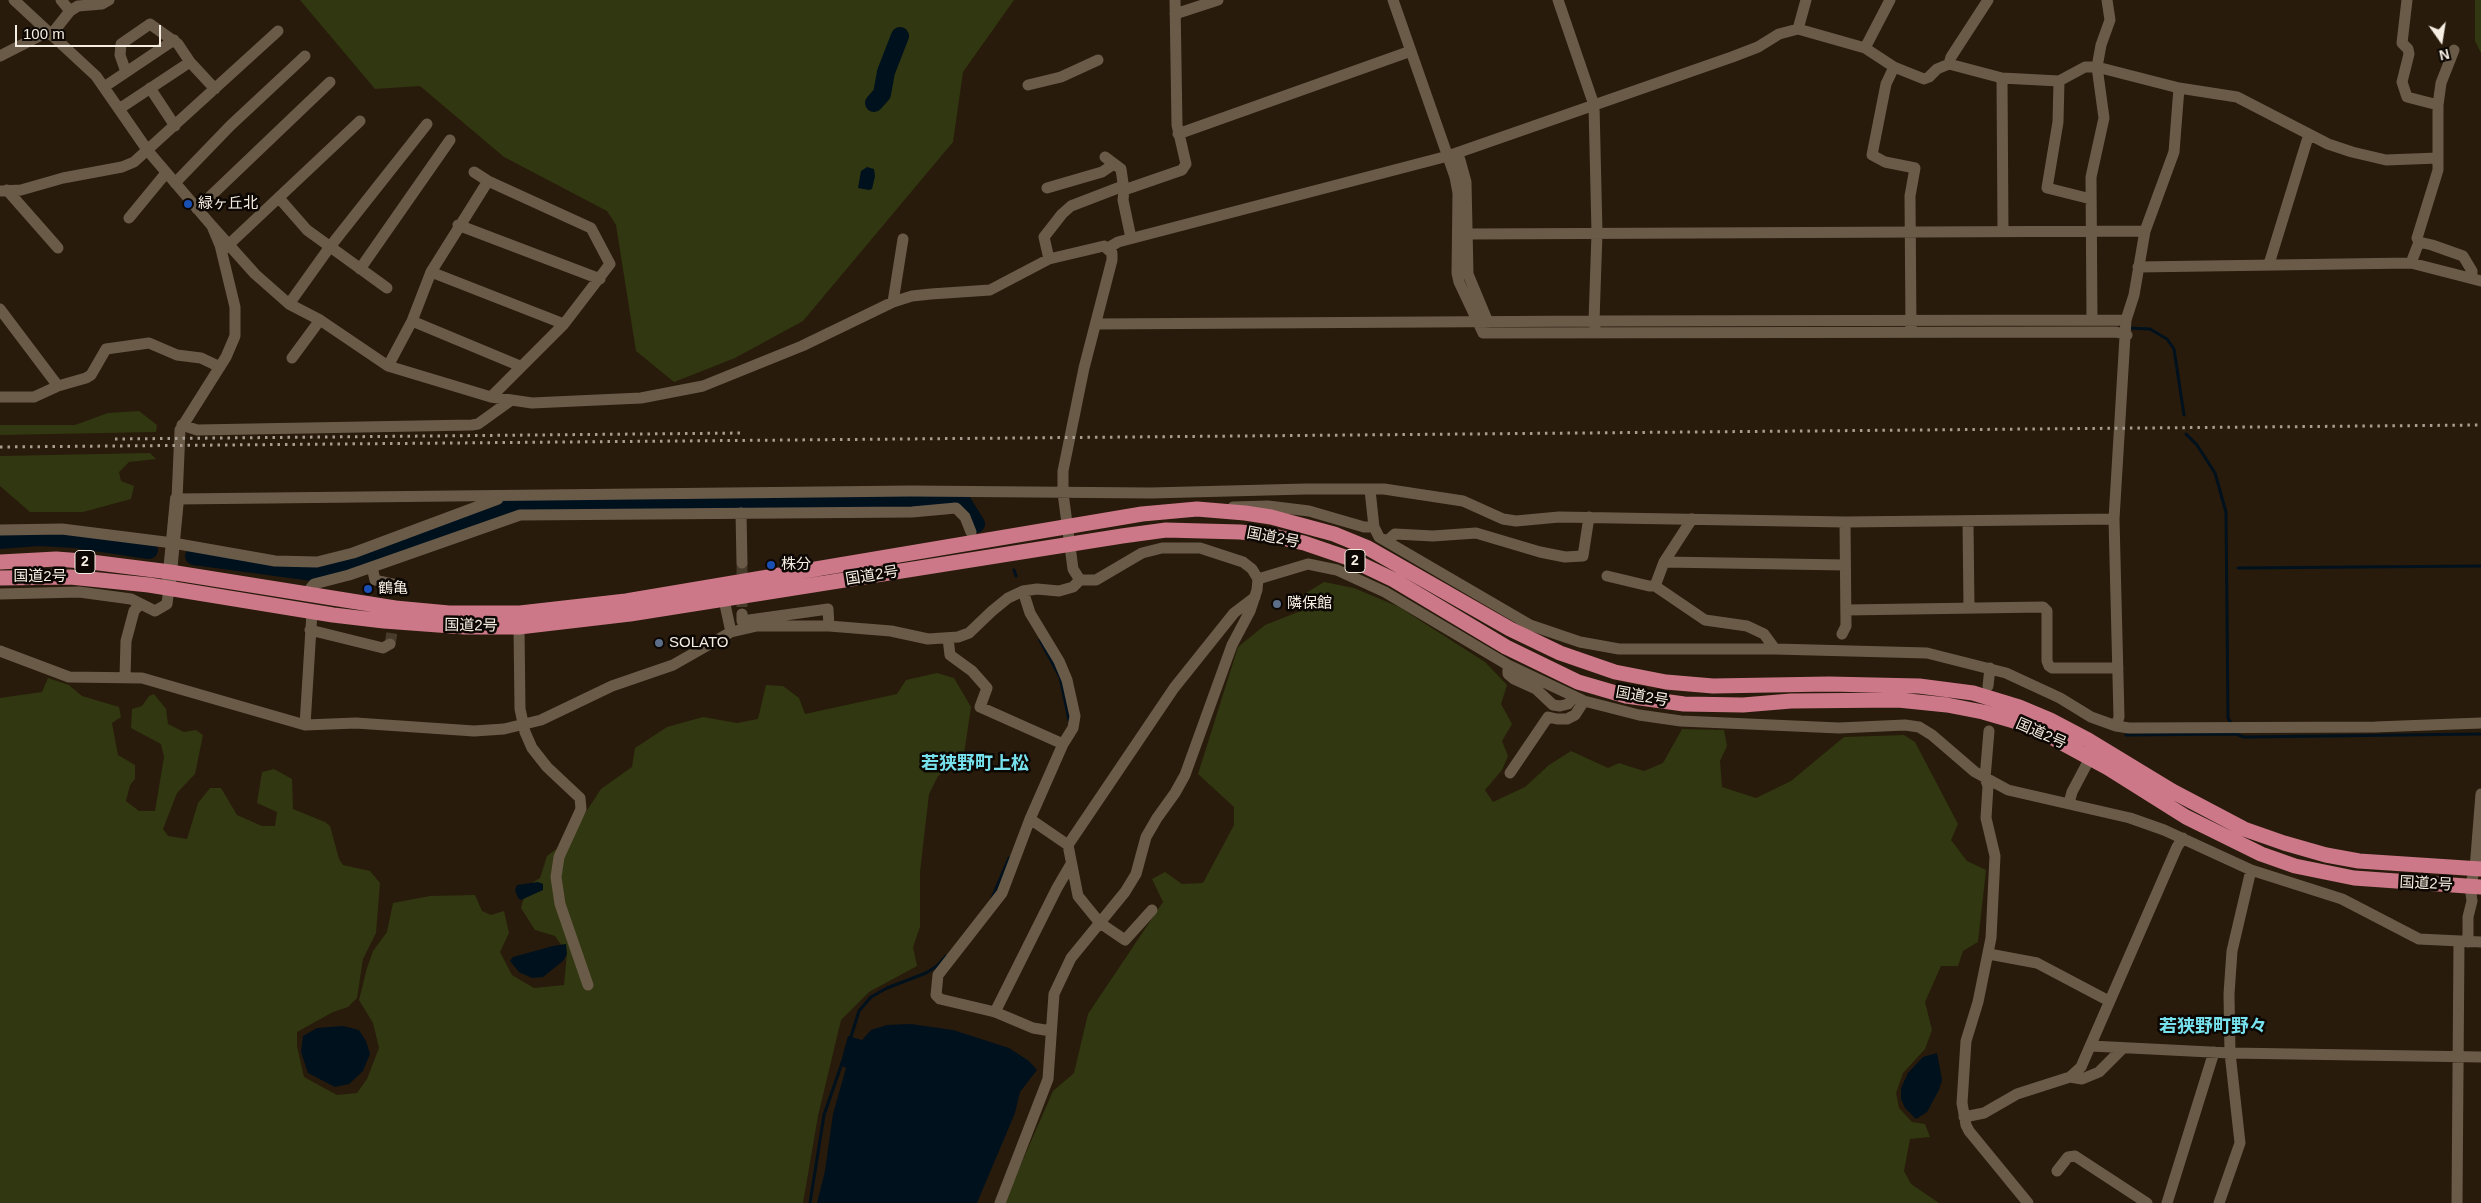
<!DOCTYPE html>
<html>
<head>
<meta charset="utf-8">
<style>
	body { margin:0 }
	#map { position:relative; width:2481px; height:1203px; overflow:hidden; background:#281b0b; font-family:Arial,sans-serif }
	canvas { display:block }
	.north { position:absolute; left:2416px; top:15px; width:50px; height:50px; -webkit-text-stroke:4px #0c0703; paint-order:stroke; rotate:167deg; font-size:14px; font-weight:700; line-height:20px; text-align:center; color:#f6eee3 }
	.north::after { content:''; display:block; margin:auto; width:18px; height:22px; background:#f6eee3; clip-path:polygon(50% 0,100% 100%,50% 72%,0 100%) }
	.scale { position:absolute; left:15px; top:25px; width:146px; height:22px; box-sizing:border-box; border:2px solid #f6eee3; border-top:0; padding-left:6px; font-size:15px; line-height:18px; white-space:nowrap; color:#f6eee3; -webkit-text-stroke:4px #0c0703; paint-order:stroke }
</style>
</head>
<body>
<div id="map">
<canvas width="2481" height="1203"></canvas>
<div class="north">N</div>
<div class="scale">100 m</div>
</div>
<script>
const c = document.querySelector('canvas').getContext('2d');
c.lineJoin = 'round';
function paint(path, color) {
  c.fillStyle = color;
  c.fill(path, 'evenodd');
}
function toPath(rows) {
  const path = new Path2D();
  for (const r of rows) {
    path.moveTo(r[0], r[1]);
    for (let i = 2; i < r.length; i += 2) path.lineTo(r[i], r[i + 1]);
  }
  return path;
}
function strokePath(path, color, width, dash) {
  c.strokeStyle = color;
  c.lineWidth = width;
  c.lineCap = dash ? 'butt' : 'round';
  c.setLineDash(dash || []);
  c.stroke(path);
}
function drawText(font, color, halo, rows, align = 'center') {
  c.font = font + ' Arial,"Noto Sans JP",sans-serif';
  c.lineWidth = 5;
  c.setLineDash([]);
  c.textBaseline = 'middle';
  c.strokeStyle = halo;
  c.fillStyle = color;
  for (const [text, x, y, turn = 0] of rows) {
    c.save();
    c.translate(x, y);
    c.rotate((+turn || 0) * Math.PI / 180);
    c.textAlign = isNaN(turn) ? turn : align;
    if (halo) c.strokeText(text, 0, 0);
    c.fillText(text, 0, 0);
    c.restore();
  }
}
paint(toPath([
	[300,0,1014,0,963,72,953,142,803,321,735,358,674,382,636,351,616,225,607,211,504,157,420,86,375,89],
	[2475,0,2481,0,2481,53,2475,41],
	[139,411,157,425,156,432,0,435,0,425,75,425,108,413],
	[150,453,156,459,129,462,119,472,121,481,134,486,131,499,83,512,30,512,0,486,0,456],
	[1324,582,1354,588,1399,607,1485,662,1507,685,1501,704,1512,724,1502,741,1508,756,1502,770,1485,790,1493,802,1525,787,1549,765,1571,751,1608,768,1619,763,1644,771,1663,763,1682,729,1724,730,1727,746,1720,761,1722,787,1756,798,1791,781,1844,737,1904,735,1915,742,1958,824,1951,840,1967,861,1986,870,1978,942,1963,951,1958,966,1941,966,1925,1002,1932,1030,1925,1049,1903,1073,1896,1093,1899,1108,1912,1122,1925,1124,1930,1137,1910,1139,1904,1171,1911,1184,1939,1203,1004,1203,1053,1091,1074,1073,1088,1014,1163,902,1152,879,1165,872,1182,884,1203,883,1234,825,1234,807,1198,774,1238,647,1265,625,1298,612,1301,596],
	[937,673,954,678,971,707,963,761,938,776,929,794,920,872,920,927,913,947,917,966,869,992,841,1020,818,1116,803,1203,0,1203,0,698,42,692,48,678,69,685,82,696,119,707,121,717,112,723,118,755,135,765,135,779,130,785,126,801,139,811,155,811,164,757,161,744,131,728,132,709,142,706,149,696,154,694,166,709,168,724,184,732,196,730,203,735,195,774,177,793,163,829,168,836,187,839,198,803,210,788,221,788,237,815,262,826,275,826,277,812,257,803,262,772,274,769,292,779,293,809,325,822,330,826,339,859,343,865,370,871,380,883,376,933,363,959,357,998,348,1007,333,1012,297,1032,297,1046,304,1077,337,1095,357,1093,367,1079,379,1048,373,1023,359,1000,367,968,373,951,387,932,393,903,430,896,475,895,482,911,491,915,504,911,509,933,500,952,512,975,534,988,564,985,567,953,555,936,535,930,521,908,527,886,540,878,547,856,567,841,601,789,632,767,635,748,667,727,703,717,737,723,758,719,766,685,783,686,799,698,805,714,897,694,906,680]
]), '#313710');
paint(toPath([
	[867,167,874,169,875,176,872,189,869,190,858,188,861,171],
	[538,882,543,884,543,890,521,900,518,898,515,890,517,885],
	[566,944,567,954,563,961,543,977,532,978,519,972,510,961,513,957,553,946],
	[911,1024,953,1030,1009,1048,1029,1061,1037,1070,1020,1092,1015,1113,977,1203,817,1203,825,1171,833,1114,846,1068,840,1065,848,1036,862,1040,871,1030,887,1025],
	[343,1026,359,1030,366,1041,370,1054,363,1071,349,1084,335,1087,308,1073,301,1052,303,1036,317,1028],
	[1937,1053,1942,1080,1939,1090,1927,1112,1916,1119,1905,1108,1901,1099,1901,1088,1908,1073,1923,1057]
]), '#00111e');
strokePath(toPath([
	[2127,328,2150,329,2167,339,2174,349,2184,415],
	[2186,434,2197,445,2215,473,2226,512,2228,718,2232,725],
	[2238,568,2481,566],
	[1014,570,1016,576],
	[1040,640,1060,677,1069,720],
	[2126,735,2236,734,2244,737,2481,734],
	[992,898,1009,858],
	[850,1040,859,1011,871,997,887,988,926,973,937,966,946,956],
	[810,1203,824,1115,842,1063]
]), '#00111e', 3);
strokePath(toPath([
	[874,103,882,94,886,72,900,36],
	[0,540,38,537,75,539,149,550],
	[194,556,313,572,345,567,506,507,944,502,963,503,976,524]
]), '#00111e', 18);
strokePath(toPath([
	[742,563,742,614],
	[390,644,400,587]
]), '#473b2b', 11, [11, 5.5]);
strokePath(toPath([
	[14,0,96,76,148,151,212,226,220,245,235,307,235,336,226,357,180,430,177,499,911,491,1151,493,1306,489,1384,489,1463,501,1503,519,1516,521,1559,517,1845,522,2114,519],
	[61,0,70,11],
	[1393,0,1455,177,1458,193,1457,273,1459,282,1483,333,2116,332,2127,335],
	[1558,0,1594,105,1597,233,1594,321,2126,320],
	[2407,0,2402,43,2408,49,2409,54,2402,82,2407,97,2438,105,2438,158],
	[1175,14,1218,0],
	[1798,29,1806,0],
	[51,35,70,11,78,6,102,4,109,0],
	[1865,48,1890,0],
	[0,56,47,32],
	[1949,64,1951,57,1988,0],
	[1894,67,1886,84,1872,155,1885,162,1915,168,1910,196,1911,328],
	[126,72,120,55,121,44,150,24,178,44,190,62,215,89],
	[2002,78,2003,231],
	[2059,81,2058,122,2047,188,2091,199],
	[1028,85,1061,77,1098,60],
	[104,87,174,40],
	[150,88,175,126],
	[2438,105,2441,83,2454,50],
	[119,109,190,62],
	[1178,134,1411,51],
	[1458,153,1466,182,1468,274,1488,322],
	[1105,157,1121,169,1124,190],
	[474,172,488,181],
	[175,183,230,126,305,56],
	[1047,188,1102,172,1114,164],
	[7,190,58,248],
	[0,191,21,190,63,178,122,167,134,162,278,31],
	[279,198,307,230,387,288],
	[197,209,330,82],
	[129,218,166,173],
	[458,225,600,279],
	[212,226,255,274,289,304,320,320,388,366,491,397,532,403,641,398,703,386,802,346,893,302,912,296,931,294,990,290,1049,259,1104,246,1112,253,1112,260,1084,368,1063,471,1063,493,1073,569,1080,580,1096,580,1142,553,1162,548,1200,548,1243,562,1252,569,1258,579,1308,564,1337,570,1385,592,1508,665,1584,701,1639,715,1681,721,1839,728,1905,725,1919,727,1932,735,1975,772,2008,790,2130,818,2164,830,2251,870,2342,899,2419,939,2481,942],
	[1469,234,2145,231],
	[1131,238,1123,200,1124,190,1182,170,1186,164,1177,125,1175,0],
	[1108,248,1118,242,1448,156,1732,57,1758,47,1779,34,1798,29,1865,48,1894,67,1924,79,1929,77,1937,69,1949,64,2002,78,2059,81,2085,67,2097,67,2179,88,2237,97,2328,144,2352,152,2386,160,2438,158,2438,170,2417,238,2419,242],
	[223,250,360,121],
	[1049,259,1044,237,1062,214,1071,206,1123,186],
	[2411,263,2419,242,2432,245,2463,256,2472,271,2472,278],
	[2269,264,2309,134],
	[2138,267,2411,263,2481,281],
	[360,269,450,140],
	[431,272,564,324],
	[893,302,903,239],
	[289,304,329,248,427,124],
	[0,309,58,386],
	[2092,319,2091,177,2104,118,2097,67,2101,45,2110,20,2107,0],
	[412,321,520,366],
	[1096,324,1594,321,1595,326],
	[292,358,320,320],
	[388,366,412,321,431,272,488,181,591,228,610,264,564,324,491,397],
	[0,397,34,397,58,386,86,378,91,375,106,349,149,343,177,355,201,358,220,367],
	[182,425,197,430,472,425,478,424,510,401],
	[1370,490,1374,527],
	[1233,507,1268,506,1309,511,1364,527,1374,527,1379,537,1530,625,1580,642,1619,649,1775,649,1927,653,2006,673,2060,698,2091,717,2116,726,2129,728,2375,727,2481,723],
	[741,513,742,563],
	[1968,522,1969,607],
	[0,530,62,529,173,543,275,561,317,562,353,553,498,499],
	[1387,541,1395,534,1433,536,1476,533,1540,552,1565,557,1583,556,1589,517],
	[1664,562,1845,565],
	[372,567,375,580,398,585,400,587],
	[1607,576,1649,586,1655,586,1705,620,1747,626,1764,634,1775,649],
	[1655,586,1664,562,1692,519],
	[1023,591,1030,613,1059,661,1067,680,1075,716,1073,728,1063,744,1030,819,1002,893,938,975,936,995,940,999,995,1012,1033,1028,1051,1031],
	[0,594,79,592,131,599,155,611,167,604,169,588],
	[306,594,314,584,349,575,520,515,912,512,956,508,965,517,971,532],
	[724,600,731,632],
	[1846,610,2043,607,2047,611,2047,661,2049,666,2052,668,2118,668],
	[742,614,742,621,828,609,829,626],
	[519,627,520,709,525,732,532,748,547,767,580,798,581,809,559,857,556,877,560,904,588,985],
	[310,630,383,648,390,644],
	[1842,634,1846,626,1845,522],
	[948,638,950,655,972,671,987,688,980,707,1063,744],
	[0,651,69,677,142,678,305,725,356,723,474,731,504,729,541,720,612,686,673,665,731,632,757,626,829,626,891,631,928,639,958,637,969,633,992,611,1008,598,1023,591,1037,589,1059,591,1073,587,1080,580],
	[1508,665,1508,674,1514,679,1536,689,1553,705,1560,706,1568,704,1573,698],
	[125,677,126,641,134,611,140,604],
	[1988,686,1990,668],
	[305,725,312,612],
	[2116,726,2119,717,2114,519,2126,320,2134,295,2145,231,2174,152,2179,88],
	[1989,731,1985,778,1988,786,1986,818,1995,856,1991,938,1978,1002,1966,1041,1962,1103,1966,1125,1969,1131,2028,1203],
	[1510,773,1548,717,1557,719,1567,719,1575,715,1584,701],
	[2069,803,2072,792,2090,758],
	[1030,819,1068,845,1078,896,1100,923,1125,940,1152,910],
	[1068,845,1174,688,1234,613,1255,597],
	[2468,942,2468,917,2472,901,2470,886,2475,869,2481,794],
	[1989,954,2037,963,2109,1001],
	[995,1012,1057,888,1071,864],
	[2091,1046,2230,1053,2481,1057],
	[2070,1077,2082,1079,2099,1072,2122,1049],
	[1964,1117,1984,1113,2017,1094,2070,1077,2081,1067,2177,847,2183,838],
	[2057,1171,2068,1157,2075,1156,2147,1203],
	[1000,1203,1048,1079,1054,994,1071,958,1125,892,1136,874,1146,837,1157,818,1175,793,1185,775,1232,645,1250,611,1257,590,1258,579],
	[2167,1203,2214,1052],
	[2219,1203,2240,1143,2230,1053,2229,994,2232,951,2251,870],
	[2457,1203,2459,942]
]), '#6a5b49', 11);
strokePath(toPath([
	[169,583,177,499]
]), '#6a5b49', 14);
strokePath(toPath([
	[0,562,56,559,83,561,170,572,395,608,449,613,520,613,626,601,1142,514,1197,509,1245,513,1271,517,1334,534,1368,548,1510,629,1560,653,1615,672,1666,682,1713,686,1829,684,1919,686,1973,693,2019,707,2050,720,2088,740,2172,791,2244,829,2284,843,2326,855,2359,861,2481,869],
	[0,578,70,577,149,585,333,615,384,621,465,627,519,627,630,614,1122,536,1166,530,1240,532,1269,535,1304,543,1348,558,1394,580,1506,647,1578,682,1626,696,1684,704,1743,705,1791,701,1898,700,1947,705,1983,712,2014,721,2049,736,2108,768,2186,817,2261,854,2295,866,2354,878,2481,887]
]), '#cd7888', 15);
strokePath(toPath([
	[115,439,745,433],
	[0,447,2481,425]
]), '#a79d90', 3, [2.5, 5]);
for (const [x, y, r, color] of [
	[188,204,5,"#1a4fb4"],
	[771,565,5,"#1a4fb4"],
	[368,589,5,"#1a4fb4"],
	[1277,604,5,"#5c6f8a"],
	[659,643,5,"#5c6f8a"]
]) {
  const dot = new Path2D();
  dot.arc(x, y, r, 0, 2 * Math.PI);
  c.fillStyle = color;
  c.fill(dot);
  strokePath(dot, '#0c0703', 2);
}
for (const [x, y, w] of [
	[1355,561,20],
	[85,562,20]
]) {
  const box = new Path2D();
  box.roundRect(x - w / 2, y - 11.5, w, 23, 4);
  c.fillStyle = '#0c0703';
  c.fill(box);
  strokePath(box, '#f6eee3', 1);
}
drawText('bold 14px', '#f6eee3', null, [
	["2",1355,561],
	["2",85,562]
]);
drawText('15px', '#f6eee3', '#0c0703', [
	["緑ヶ丘北",198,204],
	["株分",781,565],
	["鶴亀",378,589],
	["隣保館",1287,604],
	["SOLATO",669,643]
], 'left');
drawText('15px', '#f6eee3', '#0c0703', [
	["国道2号",1273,538,11],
	["国道2号",872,576,-9],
	["国道2号",40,577],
	["国道2号",471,626,1],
	["国道2号",1642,697,10],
	["国道2号",2041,734,24],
	["国道2号",2426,884,3]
]);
drawText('bold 18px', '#77e2ed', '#0c0703', [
	["若狭野町上松",975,764],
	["若狭野町野々",2213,1027]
]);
</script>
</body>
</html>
